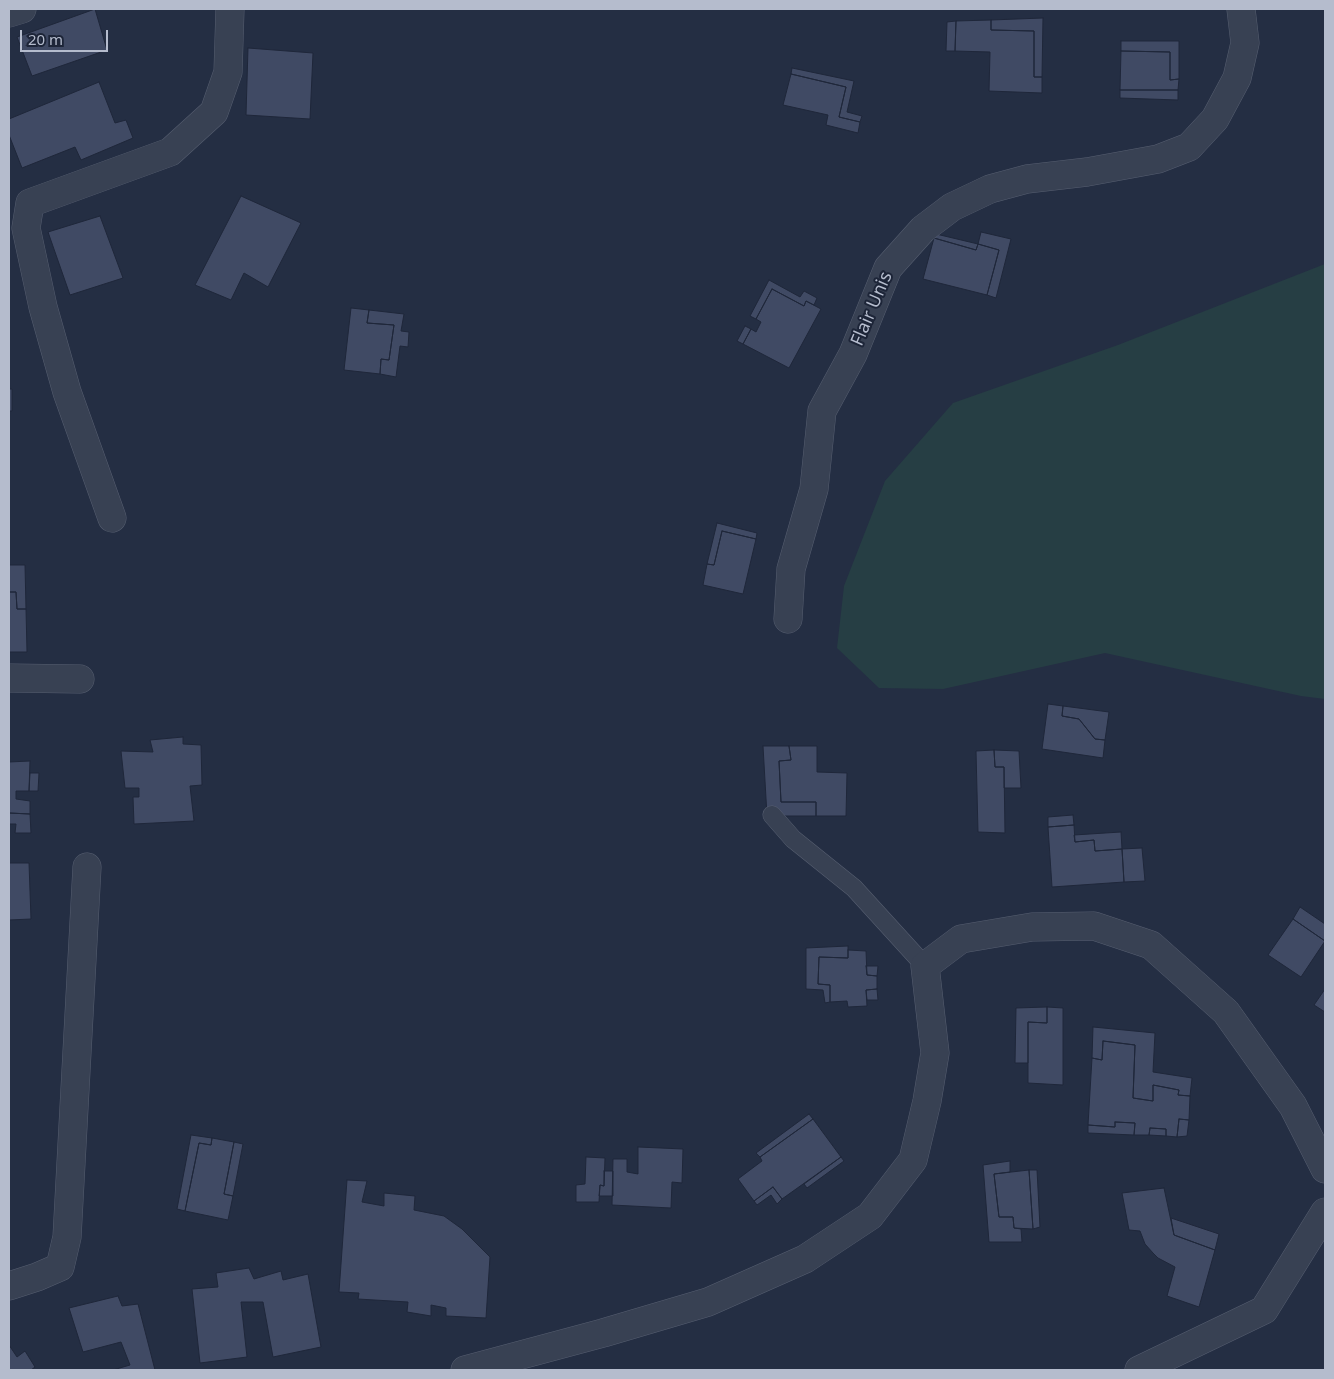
<!DOCTYPE html>
<html>
<head>
<meta charset="utf-8">
<style>
	body { margin:0 }
	#map { position:relative; width:1334px; height:1379px; overflow:hidden; background:#242e43; font-family:"Noto Sans",sans-serif }
	canvas { display:block }
	.frame { position:absolute; inset:0; border:10px solid #b5bccd; pointer-events:none }
	.scale { position:absolute; left:20px; top:30px; width:88px; height:22px; box-sizing:border-box; border:2px solid #b5bccd; border-top:0; padding-left:6px; font-size:15px; line-height:18px; white-space:nowrap; color:#b5bccd; -webkit-text-stroke:4px #1d2538; paint-order:stroke }
</style>
</head>
<body>
<div id="map">
<canvas width="1334" height="1379"></canvas>
<div class="frame"></div>
<div class="scale">20 m</div>
</div>
<script>
const c = document.querySelector('canvas').getContext('2d');
c.lineJoin = 'round';
function paint(path, color) {
  c.fillStyle = color;
  c.fill(path, 'evenodd');
}
function toPath(rows) {
  const path = new Path2D();
  for (const r of rows) {
    path.moveTo(r[0], r[1]);
    for (let i = 2; i < r.length; i += 2) path.lineTo(r[i], r[i + 1]);
  }
  return path;
}
function strokePath(path, color, width, dash) {
  c.strokeStyle = color;
  c.lineWidth = width;
  c.lineCap = dash ? 'butt' : 'round';
  c.setLineDash(dash || []);
  c.stroke(path);
}
function drawText(font, color, halo, rows, align = 'center') {
  c.font = font + ' "Noto Sans",sans-serif';
  c.lineWidth = 4;
  c.setLineDash([]);
  c.textBaseline = 'middle';
  c.strokeStyle = halo;
  c.fillStyle = color;
  for (const [text, x, y, turn = 0] of rows) {
    c.save();
    c.translate(x, y);
    c.rotate((+turn || 0) * Math.PI / 180);
    c.textAlign = isNaN(turn) ? turn : align;
    if (halo) c.strokeText(text, 0, 0);
    c.fillText(text, 0, 0);
    c.restore();
  }
}
paint(toPath([
	[1325,264,1325,699,1301,696,1105,653,943,689,879,688,837,648,844,586,885,481,953,403,1118,345]
]), '#263e44');
const building = toPath([
	[95,9,107,50,32,76,17,37,95,9],
	[1043,18,1042,77,1034,77,1034,31,991,30,991,20,1043,18],
	[991,20,991,30,1034,31,1034,77,1042,77,1042,93,989,91,990,52,955,51,956,21,991,20],
	[956,21,955,51,946,51,947,22,956,21],
	[1121,41,1179,41,1179,79,1170,80,1170,52,1121,51,1121,41],
	[248,48,313,53,310,119,246,115,248,48],
	[1121,51,1170,52,1170,80,1179,79,1178,90,1120,90,1121,51],
	[792,68,854,81,847,112,862,116,860,122,839,117,846,87,791,74,792,68],
	[791,74,846,87,839,117,860,122,858,133,826,125,828,115,783,105,791,74],
	[99,82,115,123,126,120,133,138,81,160,75,147,22,168,9,135,9,119,99,82],
	[1120,90,1178,90,1178,100,1120,98,1120,90],
	[241,196,301,223,268,287,244,273,231,300,195,285,241,196],
	[100,216,123,278,70,295,48,232,100,216],
	[981,232,1011,239,996,298,987,295,999,250,978,244,981,232],
	[936,234,978,244,976,250,934,238,936,234],
	[934,238,976,250,978,244,999,250,987,295,923,279,934,238],
	[769,280,800,297,804,291,817,298,814,305,806,301,804,306,772,289,756,319,750,316,769,280],
	[772,289,804,306,806,301,821,309,789,368,743,344,751,329,756,332,761,322,756,319,772,289],
	[351,308,369,310,367,323,394,325,389,360,381,359,380,374,344,370,351,308],
	[369,310,404,314,401,331,409,332,408,347,400,346,396,377,380,374,381,359,389,360,394,325,367,323,369,310],
	[745,326,751,329,743,344,737,341,745,326],
	[9,389,12,389,12,411,9,411,9,389],
	[717,523,757,533,756,539,722,531,714,565,707,564,717,523],
	[722,531,756,539,743,594,703,585,707,564,714,565,722,531],
	[9,565,25,565,26,609,17,609,16,592,9,592,9,565],
	[9,592,16,592,17,609,26,609,27,652,9,652,9,592],
	[1048,704,1063,706,1062,716,1079,719,1095,739,1105,740,1103,758,1042,749,1048,704],
	[1063,706,1109,712,1105,740,1095,739,1079,719,1062,716,1063,706],
	[183,737,183,744,201,745,202,785,190,786,194,821,134,824,133,797,139,797,139,788,125,788,121,751,153,752,150,740,183,737],
	[763,746,789,746,791,760,779,761,781,802,816,802,816,816,767,816,763,746],
	[789,746,817,746,817,772,847,773,846,816,816,816,816,802,781,802,779,761,791,760,789,746],
	[994,750,1019,751,1021,788,1004,788,1004,767,995,767,994,750],
	[994,750,995,767,1004,767,1005,833,978,832,976,751,994,750],
	[30,761,29,791,16,791,16,799,30,801,30,814,9,813,9,762,30,761],
	[30,773,39,773,38,791,29,791,30,773],
	[9,813,30,814,31,833,15,833,16,824,9,824,9,813],
	[1073,815,1074,825,1048,827,1048,817,1073,815],
	[1074,825,1075,842,1094,840,1095,851,1122,849,1124,882,1052,887,1048,827,1074,825],
	[1121,832,1122,849,1095,851,1094,840,1075,842,1074,835,1121,832],
	[1142,848,1145,881,1124,882,1122,849,1142,848],
	[9,863,29,863,31,919,9,920,9,863],
	[1300,907,1325,924,1325,941,1293,919,1300,907],
	[1293,919,1325,941,1301,977,1268,955,1293,919],
	[848,946,848,958,819,957,818,984,830,985,830,1002,825,1003,823,990,806,989,806,948,848,946],
	[848,950,866,951,867,975,877,976,877,989,866,990,867,1006,848,1007,847,1001,830,1002,830,985,818,984,819,957,848,958,848,950],
	[866,966,878,966,877,976,867,975,866,966],
	[877,989,878,1000,867,1000,866,990,877,989],
	[1325,989,1325,1012,1314,1005,1325,989],
	[1047,1007,1047,1023,1028,1022,1028,1063,1015,1063,1016,1008,1047,1007],
	[1047,1007,1063,1008,1063,1085,1028,1083,1028,1022,1047,1023,1047,1007],
	[1093,1027,1155,1033,1153,1072,1192,1078,1190,1096,1178,1095,1179,1090,1153,1085,1153,1101,1133,1098,1135,1045,1103,1041,1102,1060,1092,1058,1093,1027],
	[1103,1041,1135,1045,1133,1098,1153,1101,1153,1085,1179,1090,1178,1095,1190,1096,1189,1120,1179,1119,1177,1137,1166,1136,1166,1129,1150,1128,1149,1135,1134,1135,1135,1123,1115,1122,1115,1127,1088,1125,1092,1058,1102,1060,1103,1041],
	[809,1114,813,1119,760,1157,756,1153,809,1114],
	[813,1119,841,1157,782,1199,773,1187,754,1201,738,1179,762,1161,760,1157,813,1119],
	[1179,1119,1189,1120,1187,1136,1177,1137,1179,1119],
	[1115,1122,1135,1123,1134,1135,1088,1133,1088,1125,1115,1127,1115,1122],
	[1150,1128,1166,1129,1166,1136,1149,1135,1150,1128],
	[191,1135,212,1138,211,1145,199,1143,185,1211,177,1209,191,1135],
	[212,1138,234,1142,224,1194,233,1196,228,1220,185,1211,199,1143,211,1145,212,1138],
	[234,1142,243,1144,233,1196,224,1194,234,1142],
	[638,1147,683,1149,682,1183,672,1182,671,1208,612,1205,613,1159,627,1159,627,1172,638,1174,638,1147],
	[586,1157,605,1158,604,1186,600,1185,599,1202,576,1202,576,1185,585,1184,586,1157],
	[841,1157,844,1161,807,1188,804,1184,841,1157],
	[1010,1161,1010,1172,994,1174,999,1217,1013,1217,1014,1228,1021,1229,1022,1242,989,1242,983,1165,1010,1161],
	[1029,1170,1037,1170,1040,1227,1033,1229,1029,1170],
	[1029,1170,1033,1229,1014,1228,1013,1217,999,1217,994,1174,1029,1170],
	[604,1171,613,1171,613,1196,599,1196,600,1185,604,1186,604,1171],
	[347,1180,367,1181,362,1202,384,1206,384,1193,415,1196,414,1210,444,1216,462,1229,490,1257,486,1318,446,1316,446,1308,431,1305,431,1316,407,1312,408,1302,358,1299,359,1293,339,1292,347,1180],
	[773,1187,782,1199,777,1204,771,1195,757,1205,754,1201,773,1187],
	[1164,1188,1174,1235,1215,1250,1199,1307,1167,1296,1175,1267,1158,1258,1153,1253,1145,1244,1140,1231,1129,1230,1122,1193,1164,1188],
	[1171,1218,1219,1234,1215,1250,1174,1235,1171,1218],
	[249,1268,254,1279,281,1271,283,1280,308,1274,321,1347,273,1357,263,1302,241,1302,247,1357,200,1363,192,1289,218,1287,216,1273,249,1268],
	[118,1296,122,1306,138,1304,155,1370,113,1370,130,1365,121,1342,83,1352,69,1308,118,1296],
	[9,1345,17,1357,25,1351,35,1367,31,1370,9,1370,9,1345]
]);
paint(building, '#404a64');
strokePath(building, '#1f273a', 1);
const lane = toPath([
	[772,815,793,839,854,888,925,966]
]);
const street = toPath([
	[9,13,22,9],
	[112,518,67,392,43,307,26,228,30,203,170,152,214,112,228,72,230,9],
	[788,619,791,569,814,489,822,411,853,354,888,268,923,229,952,207,990,189,1027,179,1087,172,1158,159,1189,147,1215,119,1237,78,1245,43,1241,9],
	[9,678,80,679],
	[9,1286,37,1277,60,1267,67,1237,87,867],
	[465,1370,603,1333,708,1302,805,1259,870,1216,913,1160,927,1101,935,1053,925,966,961,939,1032,927,1094,926,1151,945,1226,1012,1293,1106,1325,1169],
	[1139,1370,1264,1310,1325,1212]
]);
strokePath(lane, '#565e70', 19);
strokePath(street, '#565e70', 29);
strokePath(lane, '#384153', 18);
strokePath(street, '#384153', 28);
drawText('18px', '#b5bccd', '#1d2538', [
	["Flair Unis",872,309,-67]
]);
</script>
</body>
</html>
